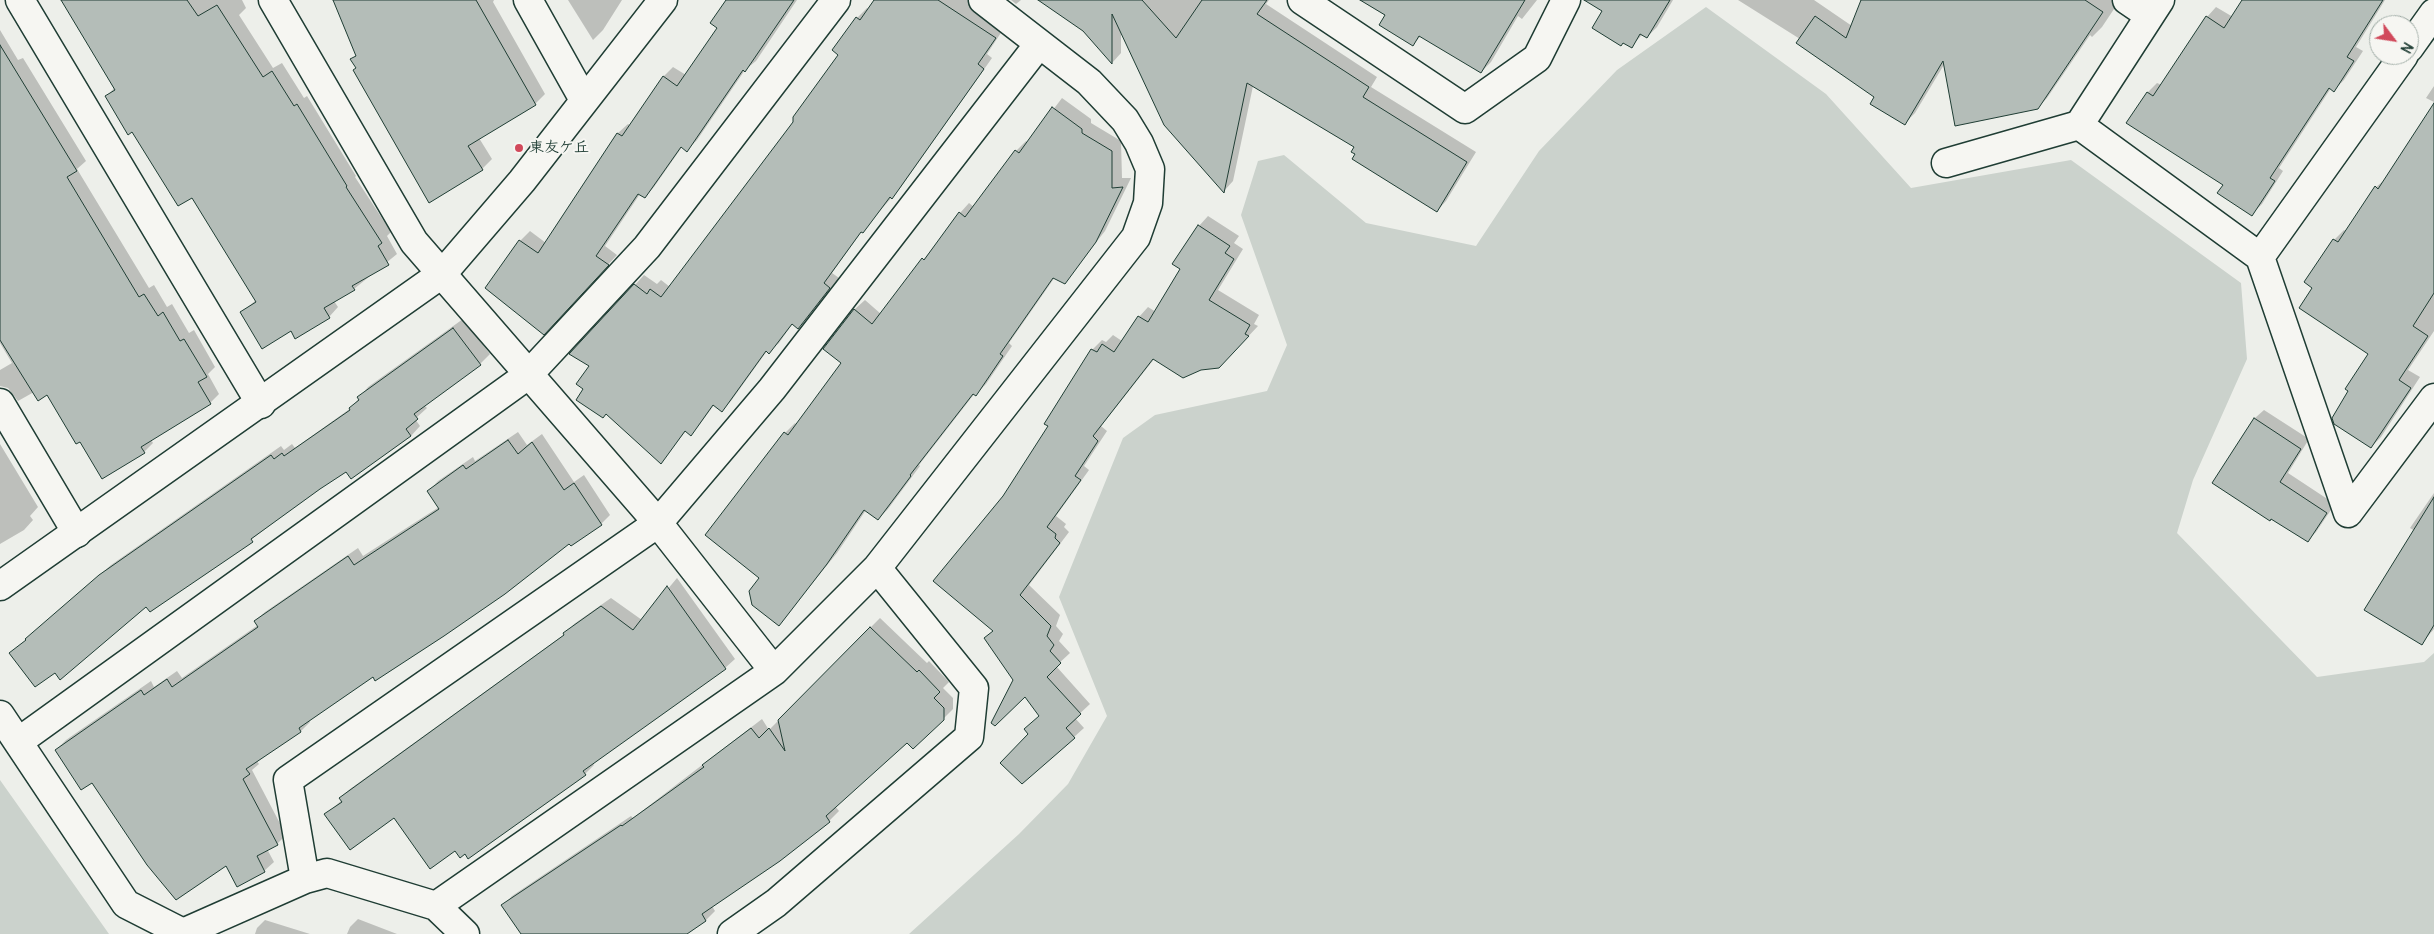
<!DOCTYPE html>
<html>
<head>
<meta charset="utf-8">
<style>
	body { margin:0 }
	#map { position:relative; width:2434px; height:934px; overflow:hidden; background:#edefea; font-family:Pangolin,sans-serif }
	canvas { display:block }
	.north { position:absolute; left:2369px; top:15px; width:50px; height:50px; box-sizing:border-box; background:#f6f6f2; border:1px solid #a0aca6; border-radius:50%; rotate:121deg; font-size:14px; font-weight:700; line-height:20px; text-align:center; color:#1f3d34 }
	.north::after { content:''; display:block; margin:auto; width:18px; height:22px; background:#d1495b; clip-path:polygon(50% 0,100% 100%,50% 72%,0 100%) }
</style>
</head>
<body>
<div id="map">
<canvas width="2434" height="934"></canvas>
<div class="north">N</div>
</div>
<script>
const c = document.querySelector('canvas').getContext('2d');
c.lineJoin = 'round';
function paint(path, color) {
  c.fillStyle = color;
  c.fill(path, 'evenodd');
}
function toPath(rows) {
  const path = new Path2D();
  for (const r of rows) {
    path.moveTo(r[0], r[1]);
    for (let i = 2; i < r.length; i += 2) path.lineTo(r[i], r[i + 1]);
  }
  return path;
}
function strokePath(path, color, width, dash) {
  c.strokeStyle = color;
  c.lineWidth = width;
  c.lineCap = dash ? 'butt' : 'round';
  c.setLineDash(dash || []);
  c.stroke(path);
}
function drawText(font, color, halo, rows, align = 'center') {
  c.font = font + ' Pangolin,"Klee One",sans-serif';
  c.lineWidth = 4;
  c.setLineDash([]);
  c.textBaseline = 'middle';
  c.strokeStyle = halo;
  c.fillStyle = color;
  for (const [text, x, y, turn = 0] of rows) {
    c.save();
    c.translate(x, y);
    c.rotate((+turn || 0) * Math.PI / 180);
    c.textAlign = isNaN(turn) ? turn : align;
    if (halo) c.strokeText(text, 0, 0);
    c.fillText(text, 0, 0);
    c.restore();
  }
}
paint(toPath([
	[1706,7,1826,94,1911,188,2071,160,2241,283,2247,359,2193,480,2177,533,2317,677,2424,662,2434,653,2434,934,909,934,1019,834,1068,784,1107,716,1059,597,1123,438,1155,415,1267,391,1287,345,1241,215,1258,161,1284,155,1366,223,1476,246,1539,151,1617,70],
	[0,780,109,934,0,934]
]), '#cbd2cc');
paint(toPath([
	[62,0,242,0,246,8,239,15,273,68,282,63,304,98,307,96,356,176,355,177,391,232,387,236,397,254,354,289,334,301,338,307,329,317,291,330,242,312,256,300,192,196,133,131,106,97,115,87],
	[335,0,494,0,493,2,545,94,535,104,479,138,492,159,482,169,352,59,357,54],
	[568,0,622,0,603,30,593,40],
	[728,0,797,0,756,61,745,70,697,140,687,150,682,147,654,187,645,197,640,194,605,246,617,255,554,323,520,241,530,231,546,243,618,133,628,124,631,126,663,77,673,67,686,75,719,28],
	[876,0,982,0,1008,22,987,54,992,58,901,187,862,231,832,273,839,278,808,318,798,328,793,323,779,343,769,352,767,351,731,401,722,410,714,405,700,424,691,434,686,431,661,462,584,388,590,365,635,285,644,275,657,284,661,280,670,287,795,123,840,55,833,50,857,18,867,8,869,10],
	[1011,0,1021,0,1016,4],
	[1040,0,1269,0,1266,4,1377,77,1371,87,1476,152,1446,201,1437,211,1357,154,1355,147,1253,86,1233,181,1224,191,1121,31,1121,53,1112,63,1084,30],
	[1360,0,1537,0,1522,19,1518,16,1491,62,1481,72,1421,36,1413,44,1386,16],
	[1610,0,1673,0,1657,27,1647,37,1643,34,1631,46],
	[1738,0,1814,0,1852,26,1862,0,2120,0,2102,27,2092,37,2090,35,2047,98,2037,108,1945,63,1915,113,1905,123,1876,97,1800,39],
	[2244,0,2385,0,2356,47,2363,51,2344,80,2334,90,2331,88,2279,168,2283,171,2262,204,2252,214,2224,185,2128,123,2148,92,2157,83,2162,85,2207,17,2216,7,2233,17],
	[0,30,18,60,23,58,86,161,77,169,149,288,154,285,167,307,172,304,189,333,194,330,215,367,208,374,219,394,210,403,151,440,153,443,144,452,81,440,48,393,34,392,18,401,8,388,0,386,0,370,12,363,0,343],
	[2434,86,2434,102,2426,98],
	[1062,98,1091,119,1091,123,1121,141,1122,178,1131,178,1105,231,1064,283,1055,277,1009,343,1012,346,986,384,976,394,975,393,919,465,920,466,888,509,878,519,866,510,837,553,779,624,761,578,707,535,785,433,795,423,797,425,842,363,825,349,855,309,865,300,881,314,960,213,969,203,974,207,1016,151,1026,141,1028,143],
	[2434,105,2434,331,2408,370,2420,377,2381,437,2371,447,2369,353,2313,287,2305,282,2334,240,2344,230,2347,232,2376,187,2387,178],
	[1208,216,1239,236,1234,243,1243,249,1218,290,1259,315,1254,324,1258,326,1229,357,1155,358,1101,426,1107,431,1084,466,1089,470,1056,516,1066,524,1064,527,1069,532,1029,585,1060,615,1056,626,1063,634,1059,641,1070,653,1056,666,1090,704,1075,718,1084,728,1074,737,1029,735,1040,716,1015,680,994,630,1004,497,1050,426,1092,350,1102,340,1106,342,1113,335,1122,341,1139,317,1148,307,1156,312,1182,269,1199,226],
	[463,319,490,354,480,364,424,405,427,408,415,419,420,426,411,436,347,470,319,488,215,567,147,605,55,671,11,653,111,565,281,446,284,450,292,444,295,448,351,408,368,387],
	[2264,410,2309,439,2288,473,2335,504,2316,532,2307,541,2213,482,2255,418],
	[518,432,527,445,542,434,574,482,584,475,610,515,601,524,569,542,309,720,310,722,301,731,256,760,259,764,252,770,286,835,277,844,267,849,274,862,264,871,227,864,92,781,56,750,66,740,151,681,154,687,177,671,182,678,258,625,255,621,265,612,358,548,363,556,439,507,429,491,438,481,473,457,475,461],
	[0,444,38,507,30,516,33,520,24,530,0,544],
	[2434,493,2434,629,2422,643,2415,531,2410,528],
	[677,578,735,659,725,668,593,763,594,765,585,774,465,852,394,817,326,814,342,800,340,798,350,789,565,634,574,624,611,598,642,620],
	[880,618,927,663,929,661,949,682,943,688,953,698,953,709,943,719,907,741,835,806,839,811,829,821,712,906,715,911,706,920,685,934,523,934,503,906,512,896,631,816,633,818,762,719,769,730],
	[358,919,397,934,347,934,350,927],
	[265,920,310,934,255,934,257,928]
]), '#0003');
const building = toPath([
	[61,0,187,0,198,16,217,5,263,77,272,71,294,106,297,104,347,186,346,187,382,243,378,246,389,265,352,286,355,290,324,308,330,318,295,339,291,331,262,349,240,312,256,302,192,198,178,206,132,132,128,135,105,96,115,90,61,0],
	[333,0,476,0,536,105,468,146,483,170,429,203,353,70,356,68,350,59,356,56,333,0],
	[726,0,794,0,745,72,743,70,687,152,681,147,645,198,638,194,596,256,609,265,544,335,485,288,519,240,538,253,617,133,622,136,663,76,677,86,717,28,710,23,726,0],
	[874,0,938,0,996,38,978,64,984,69,892,199,890,197,863,233,861,232,824,283,830,288,798,329,792,324,769,354,766,351,722,412,713,405,691,436,685,431,661,464,606,414,603,418,576,400,583,389,576,384,589,366,569,354,634,284,647,294,650,289,661,297,793,122,793,117,838,55,832,50,856,17,860,20,874,0],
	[1038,0,1142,0,1176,38,1202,0,1267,0,1257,14,1369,87,1363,97,1467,162,1437,212,1352,159,1355,154,1351,152,1354,147,1247,83,1224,193,1164,125,1112,14,1112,64,1083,31,1038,0],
	[1360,0,1525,0,1481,73,1419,36,1413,46,1379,25,1385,15,1360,0],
	[1584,0,1670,0,1647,38,1640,34,1632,48,1623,43,1621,46,1592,28,1602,11,1584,0],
	[1861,0,2085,0,2103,12,2038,109,1955,126,1943,61,1905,125,1870,104,1874,97,1796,43,1815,16,1846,38,1861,0],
	[2242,0,2383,0,2347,57,2354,61,2334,92,2329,88,2270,178,2275,181,2252,216,2217,193,2223,185,2126,123,2147,92,2153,96,2206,16,2224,28,2242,0],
	[0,45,77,171,67,177,139,297,144,294,158,316,163,312,180,341,184,339,207,377,198,382,211,404,141,447,145,453,102,479,80,442,76,444,47,395,38,401,0,340,0,45],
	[2434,103,2434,293,2413,326,2428,336,2399,380,2411,388,2371,448,2334,424,2332,418,2348,391,2345,389,2368,354,2299,308,2312,288,2304,282,2333,239,2338,242,2375,186,2378,189,2434,103],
	[1052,107,1082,129,1082,133,1112,151,1112,188,1123,187,1096,242,1065,284,1053,278,1000,354,1003,356,976,396,973,394,910,475,911,476,878,520,864,510,827,564,779,626,752,605,749,591,759,578,705,535,784,432,788,435,841,363,823,349,854,309,872,324,922,258,924,260,959,212,965,217,1015,150,1019,153,1052,107],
	[1198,225,1230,246,1225,253,1234,259,1209,300,1250,325,1245,334,1249,336,1219,368,1201,370,1183,378,1153,359,1093,436,1098,441,1075,476,1081,480,1047,527,1056,534,1055,538,1060,543,1020,595,1051,626,1047,636,1054,645,1050,651,1061,663,1047,677,1081,714,1066,728,1075,738,1022,784,1000,763,1028,734,1024,729,1039,716,1025,697,995,726,991,723,1013,680,984,638,993,631,933,581,1003,496,1048,426,1044,424,1091,349,1097,352,1102,344,1114,352,1138,316,1148,322,1180,269,1172,264,1198,225],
	[453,328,481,365,414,414,418,419,406,429,411,436,351,479,346,472,320,489,251,539,253,542,150,612,146,607,60,680,55,673,35,687,9,653,26,640,25,639,99,575,271,455,274,459,282,453,284,456,350,410,349,408,359,400,357,397,453,328],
	[2254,418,2301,449,2280,482,2327,513,2308,542,2271,519,2270,521,2212,483,2254,418],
	[508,440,518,454,532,442,564,490,574,483,602,525,571,546,569,544,505,594,444,636,375,681,373,677,299,728,301,732,246,769,250,774,243,779,278,845,257,856,265,872,237,887,226,866,176,900,147,865,92,783,81,790,55,750,141,690,144,695,167,679,172,687,258,627,254,621,348,556,354,565,439,509,427,491,463,465,466,469,508,440],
	[2434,497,2434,625,2422,645,2364,610,2434,497],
	[667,586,726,669,583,771,586,775,468,859,465,854,460,858,455,851,430,869,394,818,350,850,324,814,342,802,339,798,564,635,563,633,601,606,633,630,667,586],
	[870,627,917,672,919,670,940,692,934,698,944,708,944,720,913,749,907,743,826,816,830,822,780,861,702,914,706,921,687,934,521,934,501,905,621,825,622,826,704,767,702,765,751,728,759,738,769,728,785,751,778,720,870,627]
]);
paint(building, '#b4bdb8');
strokePath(building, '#1f3d34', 1);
const street = toPath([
	[20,0,261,404],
	[273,0,414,242,658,523,774,671],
	[528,0,584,100],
	[1302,0,1465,109,1537,58,1566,0],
	[2127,0,2149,15],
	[2160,0,2079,125,2260,257,2348,513,2434,398],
	[2409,48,2434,13],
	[1946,163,2079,125],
	[2260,257,2404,55],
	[0,403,77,533],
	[0,715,126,904,183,933,305,879,327,873,436,906,465,934],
	[18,742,528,375,647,247,836,0],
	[305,879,288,780,658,523,772,389,1039,44],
	[436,906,774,671,877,568,1136,237,1148,203,1150,169,1139,143,1125,120,1089,82,983,0],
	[732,934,776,903,969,737,974,688,877,568]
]);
const secondary = toPath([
	[0,586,443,273,522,181,663,0]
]);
strokePath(street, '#1f3d34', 31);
strokePath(secondary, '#1f3d34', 31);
strokePath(street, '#f6f6f2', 28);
strokePath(secondary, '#f6f6f2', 28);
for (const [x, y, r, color] of [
	[519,148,5,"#d1495b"]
]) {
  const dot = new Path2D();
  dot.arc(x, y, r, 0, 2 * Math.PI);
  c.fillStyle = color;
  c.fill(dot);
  strokePath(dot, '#f6f6f2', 2);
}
drawText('bold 15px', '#1f3d34', '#f6f6f2', [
	["東友ケ丘",529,148]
], 'left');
</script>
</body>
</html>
